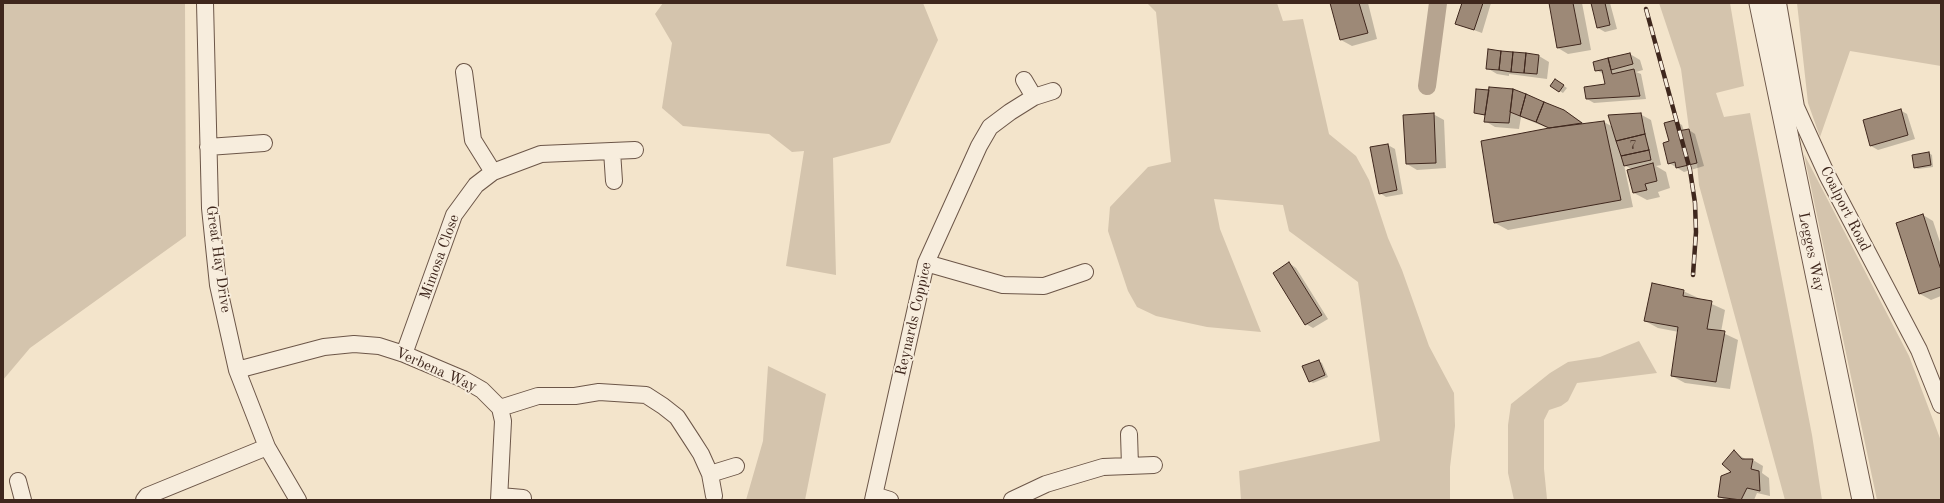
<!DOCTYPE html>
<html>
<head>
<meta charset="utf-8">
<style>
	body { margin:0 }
	#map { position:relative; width:1944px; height:503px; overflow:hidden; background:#f3e4cb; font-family:"Old Standard TT",serif }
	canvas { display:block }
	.frame { position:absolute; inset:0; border:4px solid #3f271d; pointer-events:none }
</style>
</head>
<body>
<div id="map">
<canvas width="1944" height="503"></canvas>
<div class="frame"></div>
</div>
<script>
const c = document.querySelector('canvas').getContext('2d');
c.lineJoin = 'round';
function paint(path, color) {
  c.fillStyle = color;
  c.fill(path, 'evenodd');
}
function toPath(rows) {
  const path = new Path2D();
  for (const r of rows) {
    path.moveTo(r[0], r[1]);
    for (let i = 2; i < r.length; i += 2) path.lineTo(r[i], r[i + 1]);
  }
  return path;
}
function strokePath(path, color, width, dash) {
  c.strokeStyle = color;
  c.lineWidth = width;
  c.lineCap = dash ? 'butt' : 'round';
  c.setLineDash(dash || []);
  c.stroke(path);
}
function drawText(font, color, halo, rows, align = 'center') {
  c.font = font + ' "Old Standard TT",serif';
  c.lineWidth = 4;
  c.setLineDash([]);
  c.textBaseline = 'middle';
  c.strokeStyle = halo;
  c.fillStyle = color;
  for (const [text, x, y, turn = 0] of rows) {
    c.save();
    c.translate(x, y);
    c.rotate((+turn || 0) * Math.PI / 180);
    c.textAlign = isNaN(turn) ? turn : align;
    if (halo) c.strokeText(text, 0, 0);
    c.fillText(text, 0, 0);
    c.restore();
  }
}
paint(toPath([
	[3,3,185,3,186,236,30,348,3,380],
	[663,3,923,3,938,40,890,143,833,158,836,275,786,266,804,151,792,152,769,134,683,126,662,108,672,43,655,14],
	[1147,3,1277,3,1283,21,1303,19,1329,134,1356,156,1369,180,1388,238,1402,270,1429,346,1454,393,1455,426,1450,467,1450,500,1241,500,1239,471,1380,441,1358,282,1289,231,1283,205,1214,199,1220,229,1261,332,1207,327,1156,316,1137,307,1128,291,1108,231,1110,207,1148,167,1171,162,1156,12],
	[1659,3,1730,3,1744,86,1716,93,1724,117,1750,113,1812,435,1822,500,1785,500,1699,185,1697,163,1689,129,1681,69],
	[1797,3,1941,3,1941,66,1850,51,1820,137,1808,103],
	[1804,154,1909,356,1941,441,1941,500,1877,500],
	[1639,341,1657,373,1577,383,1568,401,1561,406,1549,410,1544,420,1544,469,1547,499,1514,500,1508,473,1508,425,1511,404,1550,373,1568,362,1600,357],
	[768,366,826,394,805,500,746,500,763,441]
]), '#d4c4ad');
paint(toPath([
	[1331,3,1368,3,1377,39,1352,46,1341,40],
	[1463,3,1491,3,1482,33,1457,24],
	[1550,3,1582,3,1591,50,1568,54,1558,48],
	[1592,3,1610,3,1617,29,1605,32,1598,28],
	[1630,54,1640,60,1643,70,1636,72,1641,74,1646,99,1594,103,1587,99,1606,85,1604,74,1596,70],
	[1539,56,1549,62,1547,79,1509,74,1509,76,1497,74,1487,68],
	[1558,82,1567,88,1563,93,1551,86],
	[1564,110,1585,124,1604,122,1613,127,1640,114,1651,120,1661,165,1656,166,1666,172,1670,188,1658,192,1660,197,1647,200,1634,193,1633,170,1624,165,1633,207,1508,230,1495,223,1550,129,1521,117,1519,129,1495,127,1485,121,1486,116,1475,112],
	[1900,110,1907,114,1915,139,1878,150,1871,146],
	[1433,114,1444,120,1446,168,1417,170,1407,164],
	[1675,121,1682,125,1684,131,1689,130,1695,134,1704,166,1684,172,1669,163,1670,142],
	[1388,145,1395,149,1403,194,1386,197,1380,193],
	[1929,153,1932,155,1933,167,1918,169,1914,167],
	[1923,215,1933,221,1941,245,1941,296,1931,300,1920,294,1897,223],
	[1289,263,1296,268,1328,319,1313,328,1306,324,1274,273],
	[1683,291,1725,310,1721,332,1738,340,1730,389,1685,383,1672,376,1679,332,1658,328,1645,321],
	[1318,361,1322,363,1328,377,1313,383,1310,381],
	[1734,452,1747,460,1753,460,1763,466,1762,473,1769,478,1770,496,1757,493,1754,500,1725,500,1719,496,1733,472]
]), '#0003');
strokePath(toPath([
	[1427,86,1438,3]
]), '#b6a490', 18);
const building = toPath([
	[1330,3,1359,3,1368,33,1340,40,1330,3],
	[1462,3,1483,3,1474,30,1455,24,1462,3],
	[1549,3,1573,3,1581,44,1557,48,1549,3],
	[1591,3,1605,3,1610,25,1597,28,1591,3],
	[1488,49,1501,51,1499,70,1486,69,1488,49],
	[1501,51,1513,52,1511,72,1499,70,1501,51],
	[1513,52,1526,53,1524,73,1511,72,1513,52],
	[1526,53,1539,55,1537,74,1524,73,1526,53],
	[1630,53,1633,64,1611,70,1608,58,1630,53],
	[1608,58,1612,74,1634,69,1640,96,1586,99,1584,87,1605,84,1602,70,1595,71,1593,62,1608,58],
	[1555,79,1564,85,1559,92,1550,86,1555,79],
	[1489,87,1513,89,1509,123,1484,122,1489,87],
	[1476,89,1489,90,1485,115,1474,113,1476,89],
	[1513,89,1526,94,1520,116,1510,112,1513,89],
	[1526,94,1544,102,1536,122,1520,116,1526,94],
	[1544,102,1564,110,1582,123,1549,128,1536,122,1544,102],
	[1901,109,1908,135,1870,146,1863,120,1901,109],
	[1434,113,1436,163,1406,164,1403,115,1434,113],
	[1641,113,1645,134,1616,141,1608,115,1641,113],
	[1675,120,1678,131,1689,129,1697,163,1676,168,1675,162,1668,164,1663,143,1669,141,1664,123,1675,120],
	[1604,121,1621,200,1494,223,1481,141,1549,128,1604,121],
	[1645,134,1649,150,1621,156,1616,141,1645,134],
	[1388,144,1397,190,1379,194,1370,147,1388,144],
	[1649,150,1651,160,1624,166,1621,156,1649,150],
	[1929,152,1931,165,1914,168,1912,155,1929,152],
	[1653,163,1657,181,1645,184,1647,190,1633,193,1627,170,1653,163],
	[1923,214,1941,270,1941,287,1919,294,1896,223,1923,214],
	[1289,262,1322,315,1305,325,1273,273,1289,262],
	[1652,283,1684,290,1683,296,1712,301,1707,329,1725,331,1716,382,1671,376,1678,327,1644,321,1652,283],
	[1319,360,1325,375,1309,382,1302,366,1319,360],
	[1734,450,1742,459,1753,459,1751,469,1759,471,1760,491,1747,488,1741,500,1718,497,1721,476,1731,472,1722,464,1734,450]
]);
paint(building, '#9d8977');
strokePath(building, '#3f271d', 1);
const minor = toPath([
	[205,3,210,208,218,285,237,370,267,447,298,500],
	[1778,3,1796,107,1827,175,1919,350,1941,405],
	[464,72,473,140,493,172],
	[1024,80,1034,97],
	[208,147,264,143],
	[612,151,614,181],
	[926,263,1003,285,1044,286,1085,272],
	[404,354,454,215,476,185,493,172,541,154,635,150],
	[237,370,324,347,354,344,379,346,404,354,463,379,482,390,500,408],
	[500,408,538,396,575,396,599,392,646,395,663,406,677,417,692,440,701,454,710,474,714,496],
	[1129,434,1130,466],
	[710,474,736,466],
	[18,481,23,500],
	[874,495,890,500],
	[500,496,523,498],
	[144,500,147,496,267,447],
	[499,500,503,421,500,408],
	[873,500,926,263,979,146,990,127,1010,112,1034,97,1053,91],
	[1012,500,1046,484,1103,467,1154,465]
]);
const tertiary = toPath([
	[1760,3,1863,500]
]);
strokePath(minor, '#6c5648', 18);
strokePath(tertiary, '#6c5648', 23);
strokePath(minor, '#f7eddd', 16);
strokePath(tertiary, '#f7eddd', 21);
const rail = toPath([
	[1646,9,1690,170,1695,203,1696,232,1693,275]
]);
strokePath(rail, '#3f271d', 4.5);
strokePath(rail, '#f7eddd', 3, [9]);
drawText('13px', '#564034', null, [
	["7",1633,146]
]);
drawText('15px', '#3f271d', '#f7eddd', [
	["Coalport Road",1845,209,63],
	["Legges Way",1811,252,78],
	["Mimosa Close",440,257,-70],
	["Great Hay Drive",218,259,82],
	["Reynards Coppice",914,319,-77],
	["Verbena Way",436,370,24]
]);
</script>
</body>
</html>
